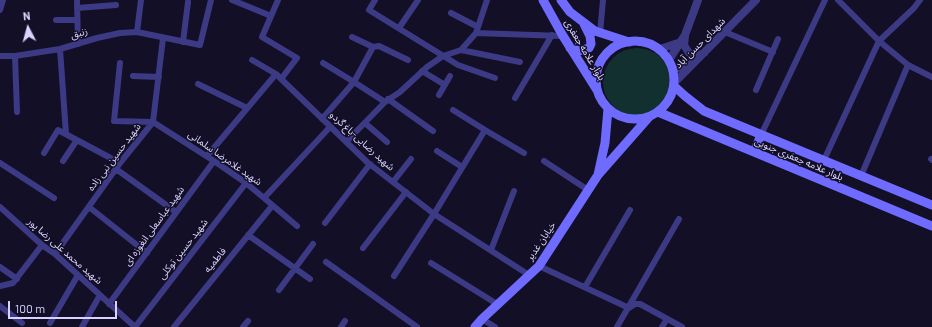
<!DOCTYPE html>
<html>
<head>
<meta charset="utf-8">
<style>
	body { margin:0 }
	#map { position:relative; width:932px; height:327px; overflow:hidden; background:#130f26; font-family:Barlow,sans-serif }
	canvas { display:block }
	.north { position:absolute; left:8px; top:8px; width:40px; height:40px; -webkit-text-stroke:3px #130f26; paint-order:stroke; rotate:354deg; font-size:11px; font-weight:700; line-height:16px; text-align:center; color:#d9d4ff }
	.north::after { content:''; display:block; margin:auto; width:14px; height:18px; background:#d9d4ff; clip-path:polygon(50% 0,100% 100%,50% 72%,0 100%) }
	.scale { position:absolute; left:8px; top:301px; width:109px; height:18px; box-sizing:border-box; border:2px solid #d9d4ff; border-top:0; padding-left:5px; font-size:12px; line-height:14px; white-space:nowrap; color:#d9d4ff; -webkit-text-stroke:3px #130f26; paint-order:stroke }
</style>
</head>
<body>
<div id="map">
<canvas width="932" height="327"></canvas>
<div class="north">N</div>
<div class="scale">100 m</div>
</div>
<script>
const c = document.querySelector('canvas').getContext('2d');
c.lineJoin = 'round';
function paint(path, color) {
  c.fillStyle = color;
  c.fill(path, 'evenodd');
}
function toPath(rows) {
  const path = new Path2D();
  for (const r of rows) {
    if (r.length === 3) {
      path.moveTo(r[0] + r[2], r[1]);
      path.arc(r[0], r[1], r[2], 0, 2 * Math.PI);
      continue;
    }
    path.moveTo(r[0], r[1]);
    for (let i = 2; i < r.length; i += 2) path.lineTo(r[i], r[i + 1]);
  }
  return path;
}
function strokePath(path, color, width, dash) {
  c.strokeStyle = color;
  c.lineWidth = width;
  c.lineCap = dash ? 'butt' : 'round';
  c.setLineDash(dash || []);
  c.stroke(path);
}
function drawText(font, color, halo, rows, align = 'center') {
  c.font = font + ' Barlow,"Noto Sans Arabic",sans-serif';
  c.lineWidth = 3;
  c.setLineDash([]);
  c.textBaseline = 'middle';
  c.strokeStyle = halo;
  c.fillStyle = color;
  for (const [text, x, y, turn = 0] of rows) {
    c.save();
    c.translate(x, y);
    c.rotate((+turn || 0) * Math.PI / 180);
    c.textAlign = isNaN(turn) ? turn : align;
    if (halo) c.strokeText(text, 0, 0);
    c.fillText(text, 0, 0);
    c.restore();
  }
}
paint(toPath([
	[637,82,34]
]), '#12302f');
strokePath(toPath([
	[77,0,78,44],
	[232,0,271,16],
	[278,0,262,37,297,58,281,79],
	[375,0,369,10,458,65,495,78],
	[838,0,879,41,908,65,932,77],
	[77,8,116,5],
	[0,10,3,0],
	[451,13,478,27],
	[56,20,77,20],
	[399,28,418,0],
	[137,32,141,0],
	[725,32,773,52],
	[476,33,563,36],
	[600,33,603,0],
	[352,37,373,47,379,46,408,60],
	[183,42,188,2],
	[60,49,66,134],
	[461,50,520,62],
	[0,56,15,56,60,49,97,38,120,33,137,32,200,45,211,0],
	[15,56,17,112],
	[252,60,276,74],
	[120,63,114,121,153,122,214,161,246,183,264,198,330,127],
	[323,63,354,82,373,47],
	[422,71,445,85],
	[133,76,159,77],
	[198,84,247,108],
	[756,90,778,39],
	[439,95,450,76],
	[515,98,552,35],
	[388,99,433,131],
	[453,110,485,130],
	[322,119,354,82,385,102],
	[365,123,387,142],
	[761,135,825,0],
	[346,142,385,102,400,92,427,67,443,56,461,50,476,33,487,0],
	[437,151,462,167],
	[44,153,58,130,120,163],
	[207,156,276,74,367,162,434,214,529,275],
	[931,159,932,160],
	[824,160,879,41,914,8,920,0],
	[63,161,77,140],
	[544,161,588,190],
	[0,163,54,198],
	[116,169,176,212],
	[861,176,908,65],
	[393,182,411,159],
	[264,198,297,226],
	[0,207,42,245,55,254,135,327],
	[89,207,147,253],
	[325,223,370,164],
	[248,235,310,279],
	[363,248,406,192],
	[491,250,514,191],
	[55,254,120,163,153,122,163,38],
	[326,262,417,327],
	[431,263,497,304],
	[539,266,629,308,635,304,640,304,682,327],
	[0,267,17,279],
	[394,276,434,214,485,130,524,153],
	[0,286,13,283,42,245],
	[585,287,630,210],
	[279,290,313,244],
	[109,304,214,161],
	[0,306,22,323],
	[482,319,495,327],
	[50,323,78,275],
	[82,327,100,295],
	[135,327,246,183],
	[174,327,272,206],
	[243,327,248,321],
	[341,327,345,321],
	[617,327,679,219],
	[662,327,667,319]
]), '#3d3a85', 6);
strokePath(toPath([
	[685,36,684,45,689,53,699,55,704,53],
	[660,49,681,42],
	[669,60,685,35,698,0],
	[673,70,695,60],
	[675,82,756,0]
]), '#3d3a85', 8);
strokePath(toPath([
	[543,0,563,36,597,90],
	[561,0,570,12,595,31,629,42],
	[635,80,39],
	[570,48,579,51,589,48,591,44,590,36,584,24],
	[674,86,685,96,704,111,932,205],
	[608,109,605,143,598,175,649,117],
	[658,112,932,226],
	[754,152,761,135],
	[475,327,482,319,539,266,598,175]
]), '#6f6bff', 9);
drawText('10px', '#d9d4ff', '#130f26', [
	["زنبق",79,33,-16],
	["شهدای حسن آباد",700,43,-45],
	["بلوار علامه جعفری",585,50,59],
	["شهید رضایی-باغ گردو",362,141,42],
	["شهید حسین نبی زاده",114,157,-53],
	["شهید غلامرضا سلمانی",225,158,35],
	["بلوار علامه جعفری جنوبی",799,159,23],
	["شهید عباسعلی انغوزه ای",154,226,-54],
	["خیابان غدیر",541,241,-56],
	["شهید حسین توکلی",183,249,-52],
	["شهید محمد علی رضا پور",65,251,41],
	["فاطمیه",215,260,-51]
]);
</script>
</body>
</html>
